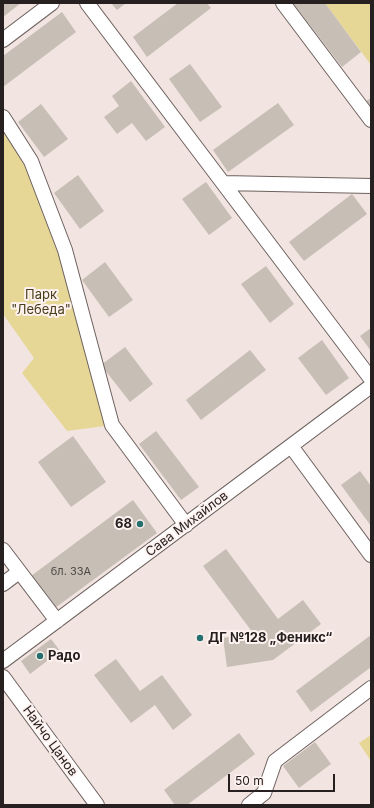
<!DOCTYPE html>
<html>
<head>
<meta charset="utf-8">
<style>
	body { margin:0 }
	#map { position:relative; width:374px; height:808px; overflow:hidden; background:#f2e4e1; font-family:Inter,sans-serif }
	canvas { display:block }
	.frame { position:absolute; inset:0; border:4px solid #262120; pointer-events:none }
	.scale { position:absolute; left:228px; top:774px; width:107px; height:18px; box-sizing:border-box; border:2px solid #262120; border-top:0; padding-left:5px; font-size:12px; line-height:14px; white-space:nowrap; color:#262120; -webkit-text-stroke:3px #fef2f0; paint-order:stroke }
</style>
</head>
<body>
<div id="map">
<canvas width="374" height="808"></canvas>
<div class="frame"></div>
<div class="scale">50 m</div>
</div>
<script>
const c = document.querySelector('canvas').getContext('2d');
c.lineJoin = 'round';
function paint(path, color) {
  c.fillStyle = color;
  c.fill(path, 'evenodd');
}
function toPath(rows) {
  const path = new Path2D();
  for (const r of rows) {
    path.moveTo(r[0], r[1]);
    for (let i = 2; i < r.length; i += 2) path.lineTo(r[i], r[i + 1]);
  }
  return path;
}
function strokePath(path, color, width, dash) {
  c.strokeStyle = color;
  c.lineWidth = width;
  c.lineCap = dash ? 'butt' : 'round';
  c.setLineDash(dash || []);
  c.stroke(path);
}
function drawText(font, color, halo, rows, align = 'center') {
  c.font = font + ' Inter,sans-serif';
  c.lineWidth = 4;
  c.setLineDash([]);
  c.textBaseline = 'middle';
  c.strokeStyle = halo;
  c.fillStyle = color;
  for (const [text, x, y, turn = 0] of rows) {
    c.save();
    c.translate(x, y);
    c.rotate((+turn || 0) * Math.PI / 180);
    c.textAlign = isNaN(turn) ? turn : align;
    if (halo) c.strokeText(text, 0, 0);
    c.fillText(text, 0, 0);
    c.restore();
  }
}
paint(toPath([
	[325,3,370,3,371,5,371,65],
	[3,117,31,161,112,425,67,431,22,373,34,358,3,314],
	[371,735,371,761,359,743]
]), '#e6d796');
paint(toPath([
	[3,3,21,3,3,17],
	[111,3,126,3,117,10],
	[178,3,207,3,211,8,147,57,133,37],
	[293,3,325,3,361,52,342,67],
	[62,12,76,32,3,87,3,56],
	[190,64,222,107,200,122,169,79],
	[131,81,165,127,146,141,132,123,117,134,104,117,119,106,112,96],
	[371,98,371,108,366,101],
	[278,103,294,125,228,172,213,150],
	[41,104,68,139,44,157,18,122],
	[78,175,104,211,80,229,54,193],
	[206,182,232,218,209,235,182,199],
	[352,194,367,214,304,261,289,242],
	[105,262,133,300,109,317,82,280],
	[266,266,294,304,270,323,241,284],
	[371,328,371,351,360,336],
	[322,340,349,378,326,395,298,358],
	[125,347,153,384,130,402,101,365],
	[250,350,266,370,201,420,186,400],
	[156,431,199,487,181,500,139,444],
	[73,436,106,482,71,507,38,462],
	[360,471,371,486,371,526,341,485],
	[133,500,157,533,55,608,31,576],
	[226,549,278,619,303,600,321,624,273,660,227,667,223,638,253,633,203,566],
	[371,635,371,667,311,712,296,691],
	[51,639,60,651,30,674,21,661],
	[116,659,140,691,162,675,192,715,173,730,155,705,131,723,94,675],
	[239,733,255,754,187,805,175,805,164,790],
	[315,742,331,764,299,788,283,766]
]), '#c7beb5');
const minor = toPath([
	[87,3,371,379],
	[283,3,371,120],
	[3,40,52,3],
	[3,117,31,161,65,250,112,425,186,525],
	[223,183,371,186],
	[291,446,371,555],
	[3,550,57,621],
	[3,584,19,572],
	[3,661,371,386],
	[3,677,97,805],
	[249,805,264,793,275,761,371,688]
]);
strokePath(minor, '#6e625f', 16);
strokePath(minor, '#fff', 14);
for (const [x, y, r, color] of [
	[140,524,4,"#25706e"],
	[200,638,4,"#25706e"],
	[40,656,4,"#25706e"]
]) {
  const dot = new Path2D();
  dot.arc(x, y, r, 0, 2 * Math.PI);
  c.fillStyle = color;
  c.fill(dot);
  strokePath(dot, '#fef2f0', 1.5);
}
drawText('11px', '#4e4845', null, [
	["бл. 33А",71,572]
]);
drawText('13px', '#473e19', '#fef2f0', [
	["Парк",41,295],
	["\"Лебеда\"",41,310]
]);
drawText('bold 13px', '#262120', '#fef2f0', [
	["68",132,524,"right"],
	["ДГ №128 „Феникс“",208,638],
	["Радо",48,656]
], 'left');
drawText('13px', '#262120', '#fef2f0', [
	["Сава Михайлов",187,524,-37],
	["Найчо Цанов",50,741,54]
]);
</script>
</body>
</html>
